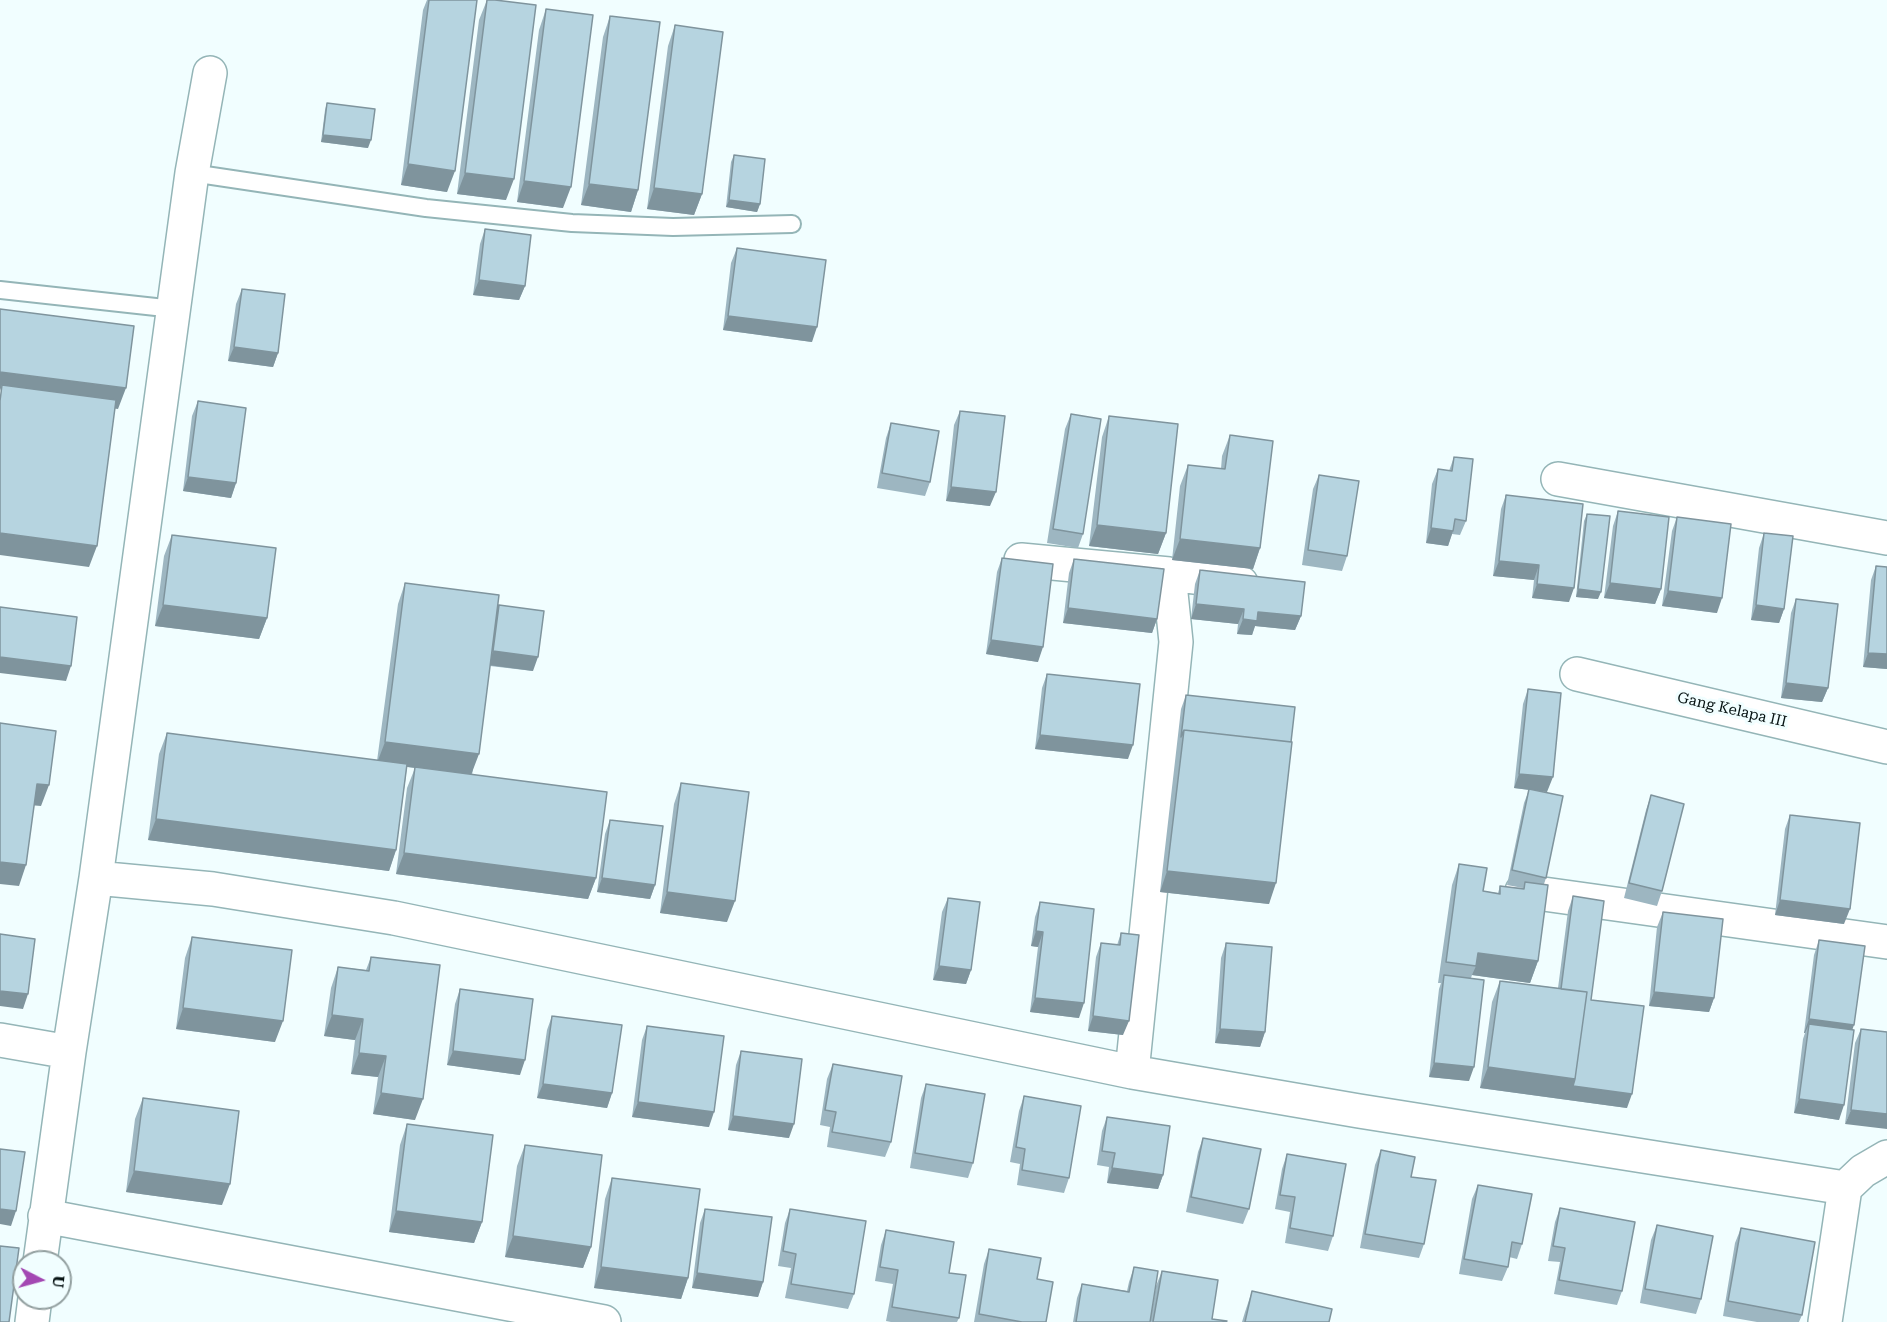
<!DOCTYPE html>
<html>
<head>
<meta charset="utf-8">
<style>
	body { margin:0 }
	#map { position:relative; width:1887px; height:1322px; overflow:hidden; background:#f1feff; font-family:"Roboto Serif",serif }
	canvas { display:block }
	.north { position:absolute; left:12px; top:1250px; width:60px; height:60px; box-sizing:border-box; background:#f1feff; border:2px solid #93a0a0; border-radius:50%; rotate:96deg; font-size:16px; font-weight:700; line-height:24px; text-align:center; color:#061212 }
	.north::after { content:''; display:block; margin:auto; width:21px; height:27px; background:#a348b3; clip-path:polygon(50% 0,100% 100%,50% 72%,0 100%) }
</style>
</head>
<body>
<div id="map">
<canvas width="1887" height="1322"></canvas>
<div class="north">U</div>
</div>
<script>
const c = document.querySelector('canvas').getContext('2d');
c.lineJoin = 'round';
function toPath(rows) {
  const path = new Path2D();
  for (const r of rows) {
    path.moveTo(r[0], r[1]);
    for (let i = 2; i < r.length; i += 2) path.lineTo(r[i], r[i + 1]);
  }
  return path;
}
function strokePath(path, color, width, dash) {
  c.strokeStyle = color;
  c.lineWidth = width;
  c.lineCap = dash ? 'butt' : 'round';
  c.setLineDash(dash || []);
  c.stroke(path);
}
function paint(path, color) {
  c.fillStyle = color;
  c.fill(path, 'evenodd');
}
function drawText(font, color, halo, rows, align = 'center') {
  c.font = font + ' "Roboto Serif",serif';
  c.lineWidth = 6;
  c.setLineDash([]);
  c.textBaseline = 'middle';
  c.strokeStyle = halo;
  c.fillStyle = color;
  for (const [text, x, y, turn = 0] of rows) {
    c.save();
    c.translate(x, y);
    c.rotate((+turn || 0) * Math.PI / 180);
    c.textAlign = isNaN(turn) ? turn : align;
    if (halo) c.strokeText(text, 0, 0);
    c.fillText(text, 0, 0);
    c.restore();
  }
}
const lane = toPath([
	[192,173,426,208,572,223,673,227,792,224],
	[0,290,174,309]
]);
const street = toPath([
	[1558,479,1887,538],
	[1021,560,1169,574,1241,583],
	[1577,674,1887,747],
	[96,878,213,889,394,918,1132,1072,1359,1111,1845,1188],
	[1522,891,1887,942],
	[0,1040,69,1052],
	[1132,1072,1176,642,1169,574],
	[1845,1188,1863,1171,1887,1157],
	[45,1216,604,1322],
	[40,1262,69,1052,96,878,192,173,210,73],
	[32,1322,35,1298],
	[1825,1322,1845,1188]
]);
strokePath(lane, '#94b5b7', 20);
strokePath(street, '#94b5b7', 36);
strokePath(lane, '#fff', 16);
strokePath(street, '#fff', 33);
paint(toPath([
	[427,0,477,0,447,192,401,185,423,10],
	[487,0,506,200,457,194,479,20],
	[546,9,563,208,517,202,539,30],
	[610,16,638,190,631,212,581,205,603,37],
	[675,25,702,194,694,215,647,209,668,46],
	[327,103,368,148,321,142,325,110],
	[734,155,760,204,757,212,726,207,731,162],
	[485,229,525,286,519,300,473,295,480,244],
	[737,248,812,342,723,330,731,263],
	[242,289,278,353,273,367,228,361,236,304],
	[198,401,236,483,231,498,183,491,192,416],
	[960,411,990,506,946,501,954,425],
	[1071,414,1083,534,1078,548,1047,543,1065,429],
	[1109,416,1166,533,1158,554,1089,546,1102,437],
	[891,423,930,482,925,496,877,488,886,438],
	[1230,435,1260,548,1253,569,1172,560,1180,486,1188,465,1221,469,1222,456],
	[1454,457,1466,521,1460,535,1452,534,1448,546,1426,543,1432,484,1438,469,1449,471],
	[1319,475,1347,556,1342,571,1302,565,1313,489],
	[1506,495,1569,602,1532,598,1534,580,1493,576,1501,509],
	[1618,511,1661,589,1655,604,1604,598,1613,526],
	[1587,514,1598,599,1576,597,1584,521],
	[1677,517,1717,613,1662,606,1672,531],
	[1764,533,1784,609,1779,623,1751,620,1759,548],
	[172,535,267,618,259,639,155,626,164,556],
	[1002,558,1038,662,986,654,997,572],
	[1074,559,1157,619,1152,633,1063,623,1069,573],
	[1876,566,1887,669,1863,667,1871,580],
	[1200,570,1301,616,1295,630,1255,626,1252,635,1237,634,1238,624,1191,619,1195,584],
	[405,583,497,610,499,605,533,671,490,666,472,775,596,878,588,899,396,874,407,788,415,768,407,767,396,850,389,871,148,840,159,754,167,733,377,761,398,604],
	[1796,599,1828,688,1822,702,1781,698,1791,613],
	[1047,674,1128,759,1035,749,1042,688],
	[1528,689,1547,792,1540,791,1546,878,1544,884,1538,961,1530,983,1472,975,1471,978,1469,1081,1429,1077,1439,989,1441,983,1438,983,1452,885,1459,864,1483,891,1498,893,1500,886,1523,888,1507,885,1524,803,1529,790,1514,788,1523,704],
	[1186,695,1291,742,1269,904,1160,892,1181,709],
	[681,783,727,922,660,913,674,804],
	[1651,795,1662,891,1657,906,1624,898,1646,810],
	[1790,815,1844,924,1775,915,1785,829],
	[610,820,655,885,650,899,597,892,605,834],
	[1573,896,1591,1000,1627,1108,1480,1088,1492,1002,1500,981,1558,988,1568,911],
	[948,898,971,970,966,984,933,980,942,912],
	[1040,902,1079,1018,1030,1012,1038,947,1031,946,1035,917],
	[1663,912,1714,998,1709,1012,1649,1006,1657,927],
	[1121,933,1123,1035,1088,1031,1096,957,1101,943,1117,945],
	[192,937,275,1042,176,1029,185,958],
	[1819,940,1852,1030,1839,1120,1794,1113,1803,1039,1805,1033,1804,1033,1814,955],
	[1226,943,1265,1032,1260,1047,1215,1043,1221,958],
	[371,957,415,1120,373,1114,378,1077,351,1074,355,1040,324,1036,331,988,338,967,366,970],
	[460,989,520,1075,447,1065,455,1004],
	[552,1016,612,1093,607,1108,537,1098,547,1030],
	[647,1026,709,1127,632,1117,642,1040],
	[1861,1029,1887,1032,1845,1124,1855,1043],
	[741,1051,789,1138,728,1130,736,1065],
	[833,1064,891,1142,885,1157,827,1147,830,1127,820,1125,827,1079],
	[926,1084,973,1163,968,1178,910,1168,921,1098],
	[1024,1096,1069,1178,1064,1193,1017,1185,1020,1164,1010,1162,1019,1111],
	[143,1098,222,1205,126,1192,135,1119],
	[1107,1117,1163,1175,1158,1189,1107,1183,1109,1167,1097,1165,1102,1131],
	[407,1124,482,1222,474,1243,389,1232,400,1145],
	[1203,1138,1249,1209,1243,1224,1186,1212,1198,1152],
	[525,1145,591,1247,583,1268,505,1257,517,1166],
	[1381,1150,1411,1177,1424,1244,1419,1258,1360,1248,1375,1165],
	[1287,1154,1333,1236,1328,1251,1285,1243,1290,1212,1275,1209,1282,1169],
	[612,1178,688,1278,681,1299,594,1288,605,1199],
	[1478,1185,1522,1244,1517,1259,1509,1257,1508,1267,1502,1281,1459,1274,1472,1199],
	[1560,1208,1622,1291,1617,1305,1554,1294,1560,1262,1548,1261,1555,1222],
	[705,1209,763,1282,758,1297,692,1288,700,1223],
	[790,1209,854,1294,848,1309,785,1298,791,1268,778,1266,785,1223],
	[1657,1225,1701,1299,1696,1314,1640,1303,1651,1240],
	[1741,1228,1802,1315,1799,1322,1757,1322,1723,1316,1735,1243],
	[886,1230,949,1273,959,1318,957,1322,891,1322,886,1321,893,1284,875,1281,881,1245],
	[989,1249,1037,1279,1046,1322,974,1322,984,1264],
	[1134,1267,1150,1322,1073,1322,1077,1298,1082,1284,1127,1291,1129,1282],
	[1162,1271,1212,1319,1226,1322,1150,1322,1156,1286],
	[1252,1291,1329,1322,1242,1322,1245,1312]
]), '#9db6c1');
paint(toPath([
	[323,135,371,140,368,148,321,142],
	[408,164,455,171,447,192,401,185],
	[465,173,514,179,506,200,457,194],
	[524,181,571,187,563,208,517,202],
	[589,184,638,190,631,212,581,205],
	[654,188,702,194,694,215,647,209],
	[729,200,760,204,757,212,726,207],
	[479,280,525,286,519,300,473,295],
	[728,316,817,327,812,342,723,330],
	[234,347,278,353,273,367,228,361],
	[0,372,126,388,118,409,1,394,2,385,0,391],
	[188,477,236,483,231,498,183,491],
	[951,487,996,492,990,506,946,501],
	[1097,525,1166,533,1158,554,1089,546],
	[1431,528,1453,531,1448,546,1426,543],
	[0,533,97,546,89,567,0,555],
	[1180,539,1260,548,1253,569,1172,560],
	[1499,561,1539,565,1534,580,1493,576],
	[1610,583,1661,589,1655,604,1604,598],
	[1537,584,1574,588,1569,602,1532,598],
	[1578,589,1601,592,1598,599,1576,597],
	[1668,591,1722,598,1717,613,1662,606],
	[1196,604,1244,609,1238,624,1191,619],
	[163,605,267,618,259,639,155,626],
	[1756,605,1784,609,1779,623,1751,620],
	[1068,608,1157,619,1152,633,1063,623],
	[1258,612,1301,616,1295,630,1255,626,1252,635,1237,634,1243,619],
	[991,640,1043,647,1038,662,986,654],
	[493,651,538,657,533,671,488,665],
	[1868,653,1887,654,1887,669,1863,667],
	[0,657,71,666,66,681,0,673],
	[1786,683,1828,688,1822,702,1781,698],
	[1040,735,1133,745,1128,759,1035,749],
	[385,742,479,754,471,775,377,763],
	[1519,774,1553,777,1547,792,1514,788],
	[37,784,49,785,41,806,29,805],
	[156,819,396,850,389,871,148,840],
	[404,853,596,878,588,899,396,874],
	[0,862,26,865,19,886,0,884],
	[1167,871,1276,883,1269,904,1160,892],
	[602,878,655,885,650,899,597,892],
	[667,892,735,901,727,922,660,913],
	[1780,900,1850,909,1844,924,1775,915],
	[1036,931,1043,932,1038,947,1031,946],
	[1478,953,1538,961,1530,983,1472,975,1476,966],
	[939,966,971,970,966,984,933,980],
	[0,991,28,994,23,1009,0,1006],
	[1654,992,1714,998,1709,1012,1649,1006],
	[1035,998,1084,1003,1079,1018,1030,1012],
	[183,1008,283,1021,275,1042,176,1029],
	[332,1015,363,1019,355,1040,324,1036],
	[1093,1016,1129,1021,1123,1035,1088,1031],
	[1809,1019,1854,1025,1849,1039,1809,1024,1805,1033,1804,1033],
	[1220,1029,1265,1032,1260,1047,1215,1043],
	[453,1051,525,1060,520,1075,447,1065],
	[359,1053,386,1056,378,1077,351,1074],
	[1434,1063,1474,1067,1469,1081,1429,1077],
	[1488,1067,1575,1079,1632,1094,1627,1108,1480,1088],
	[543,1084,612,1093,607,1108,537,1098],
	[381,1093,423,1099,415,1120,373,1114],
	[1799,1099,1844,1105,1839,1120,1794,1113],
	[638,1102,714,1112,709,1127,632,1117],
	[1851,1110,1887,1114,1887,1129,1845,1124],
	[733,1116,794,1124,789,1138,728,1130],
	[1112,1168,1163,1175,1158,1189,1107,1183],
	[134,1171,230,1184,222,1205,126,1192],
	[0,1209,16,1211,11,1226,0,1224],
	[396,1211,482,1222,474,1243,389,1232],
	[513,1236,591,1247,583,1268,505,1257],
	[601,1267,688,1278,681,1299,594,1288],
	[697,1273,763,1282,758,1297,692,1288]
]), '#7f949d');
const building = toPath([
	[429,0,477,0,455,171,408,164,429,0],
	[487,0,495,0,536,5,514,179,465,173,487,0],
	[546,9,593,15,571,187,524,181,546,9],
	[610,16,660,22,638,190,589,184,610,16],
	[675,25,723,32,702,194,654,188,675,25],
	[327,103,375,109,371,140,323,135,327,103],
	[734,155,765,159,760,204,729,200,734,155],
	[485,229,531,235,525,286,479,280,485,229],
	[737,248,826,260,817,327,728,316,737,248],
	[242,289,285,294,278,353,234,347,242,289],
	[0,309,134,326,126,388,0,372,0,309],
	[2,385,116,400,97,546,0,533,0,401,2,385],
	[198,401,246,408,236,483,188,477,198,401],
	[960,411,1005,416,996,492,951,487,960,411],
	[1071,414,1101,419,1083,534,1053,529,1071,414],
	[1109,416,1178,424,1166,533,1097,525,1109,416],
	[891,423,939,431,930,482,882,473,891,423],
	[1230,435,1273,441,1260,548,1180,539,1188,465,1225,469,1230,435],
	[1454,457,1473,459,1466,521,1455,519,1453,531,1431,528,1438,469,1452,471,1454,457],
	[1319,475,1359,481,1347,556,1308,550,1319,475],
	[1506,495,1583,504,1574,588,1537,584,1539,565,1499,561,1506,495],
	[1618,511,1669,517,1661,589,1610,583,1618,511],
	[1587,514,1610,516,1601,592,1578,589,1587,514],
	[1677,517,1731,524,1722,598,1668,591,1677,517],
	[1764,533,1793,536,1784,609,1756,605,1764,533],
	[172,535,276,548,267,618,163,605,172,535],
	[1002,558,1053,564,1043,647,991,640,1002,558],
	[1074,559,1164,569,1157,619,1068,608,1074,559],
	[1876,566,1887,567,1887,654,1868,653,1876,566],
	[1200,570,1305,582,1301,616,1258,612,1257,621,1243,619,1244,609,1196,604,1200,570],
	[405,583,499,595,479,754,385,742,405,583],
	[1796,599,1838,604,1828,688,1786,683,1796,599],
	[499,605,544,611,538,657,493,651,499,605],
	[0,607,77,617,71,666,0,657,0,607],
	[1047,674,1140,684,1133,745,1040,735,1047,674],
	[1528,689,1561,693,1553,777,1519,774,1528,689],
	[1186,695,1295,707,1291,742,1184,730,1181,737,1186,695],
	[0,723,56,731,49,785,37,784,26,865,0,862,0,723],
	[1184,730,1292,742,1276,883,1167,871,1184,730],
	[167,733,407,764,396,850,156,819,167,733],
	[415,767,607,792,596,878,404,853,415,767],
	[681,783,749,792,735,901,667,892,681,783],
	[1529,789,1563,796,1546,878,1512,870,1529,789],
	[1651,795,1684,804,1662,891,1629,883,1651,795],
	[1790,815,1860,823,1850,909,1780,900,1790,815],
	[610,820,663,826,655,885,602,878,610,820],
	[1459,864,1487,868,1483,891,1500,894,1500,886,1524,889,1525,882,1548,885,1538,961,1478,953,1476,966,1446,962,1459,864],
	[1573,896,1604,901,1591,1000,1644,1006,1632,1094,1573,1086,1575,1079,1587,992,1561,989,1573,896],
	[948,898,980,902,971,970,939,966,948,898],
	[1040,902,1094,909,1084,1003,1035,998,1043,932,1036,931,1040,902],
	[1663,912,1723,919,1714,998,1654,992,1663,912],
	[1121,933,1139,935,1129,1021,1093,1016,1101,943,1120,945,1121,933],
	[0,934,35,939,28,994,0,991,0,934],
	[192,937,292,950,283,1021,183,1008,192,937],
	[1819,940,1865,946,1854,1025,1809,1019,1819,940],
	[1226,943,1272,947,1265,1032,1220,1029,1226,943],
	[371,957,440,965,423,1099,381,1093,386,1056,359,1053,363,1019,332,1015,338,967,369,971,371,957],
	[1444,975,1484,980,1474,1067,1434,1063,1444,975],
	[1500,981,1587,992,1575,1079,1488,1067,1500,981],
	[460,989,533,999,525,1060,453,1051,460,989],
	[552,1016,622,1025,612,1093,543,1084,552,1016],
	[1809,1024,1854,1030,1844,1105,1799,1099,1809,1024],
	[647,1026,724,1036,714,1112,638,1102,647,1026],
	[1861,1029,1887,1032,1887,1114,1851,1110,1861,1029],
	[741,1051,802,1059,794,1124,733,1116,741,1051],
	[833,1064,902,1076,891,1142,832,1132,836,1112,825,1110,833,1064],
	[926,1084,985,1094,973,1163,915,1153,926,1084],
	[1024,1096,1081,1106,1069,1178,1022,1170,1025,1149,1016,1147,1024,1096],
	[143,1098,239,1111,230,1184,134,1171,143,1098],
	[1107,1117,1170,1126,1163,1175,1112,1168,1115,1153,1102,1151,1107,1117],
	[407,1124,493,1135,482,1222,396,1211,407,1124],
	[1203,1138,1261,1149,1249,1209,1191,1197,1203,1138],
	[525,1145,602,1155,591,1247,513,1236,525,1145],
	[0,1149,25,1152,16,1211,0,1209,0,1149],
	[1381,1150,1415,1157,1411,1177,1436,1180,1424,1244,1365,1234,1381,1150],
	[1287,1154,1346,1164,1333,1236,1290,1228,1295,1197,1280,1195,1287,1154],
	[612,1178,700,1189,688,1278,601,1267,612,1178],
	[1478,1185,1532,1194,1522,1244,1512,1242,1508,1267,1464,1259,1478,1185],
	[1560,1208,1635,1222,1622,1291,1559,1280,1565,1248,1553,1246,1560,1208],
	[705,1209,772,1217,763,1282,697,1273,705,1209],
	[790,1209,866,1221,854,1294,791,1284,796,1254,783,1251,790,1209],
	[1657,1225,1713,1236,1701,1299,1645,1289,1657,1225],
	[1741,1228,1815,1242,1802,1315,1728,1301,1741,1228],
	[886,1230,954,1242,949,1273,966,1275,959,1318,892,1307,898,1270,880,1267,886,1230],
	[0,1246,19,1248,9,1322,0,1322,0,1246],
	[989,1249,1041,1258,1037,1279,1053,1282,1046,1322,1022,1322,979,1314,989,1249],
	[1134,1267,1158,1271,1150,1322,1076,1322,1082,1284,1129,1292,1134,1267],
	[1162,1271,1218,1280,1212,1319,1227,1321,1226,1322,1153,1322,1162,1271],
	[1252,1291,1332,1309,1329,1322,1245,1322,1252,1291]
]);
paint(building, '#b6d4e0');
strokePath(building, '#7f949d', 1.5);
drawText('15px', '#061212', '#f1feff', [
	["Gang Kelapa III",1732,710,13]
]);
</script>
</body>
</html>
